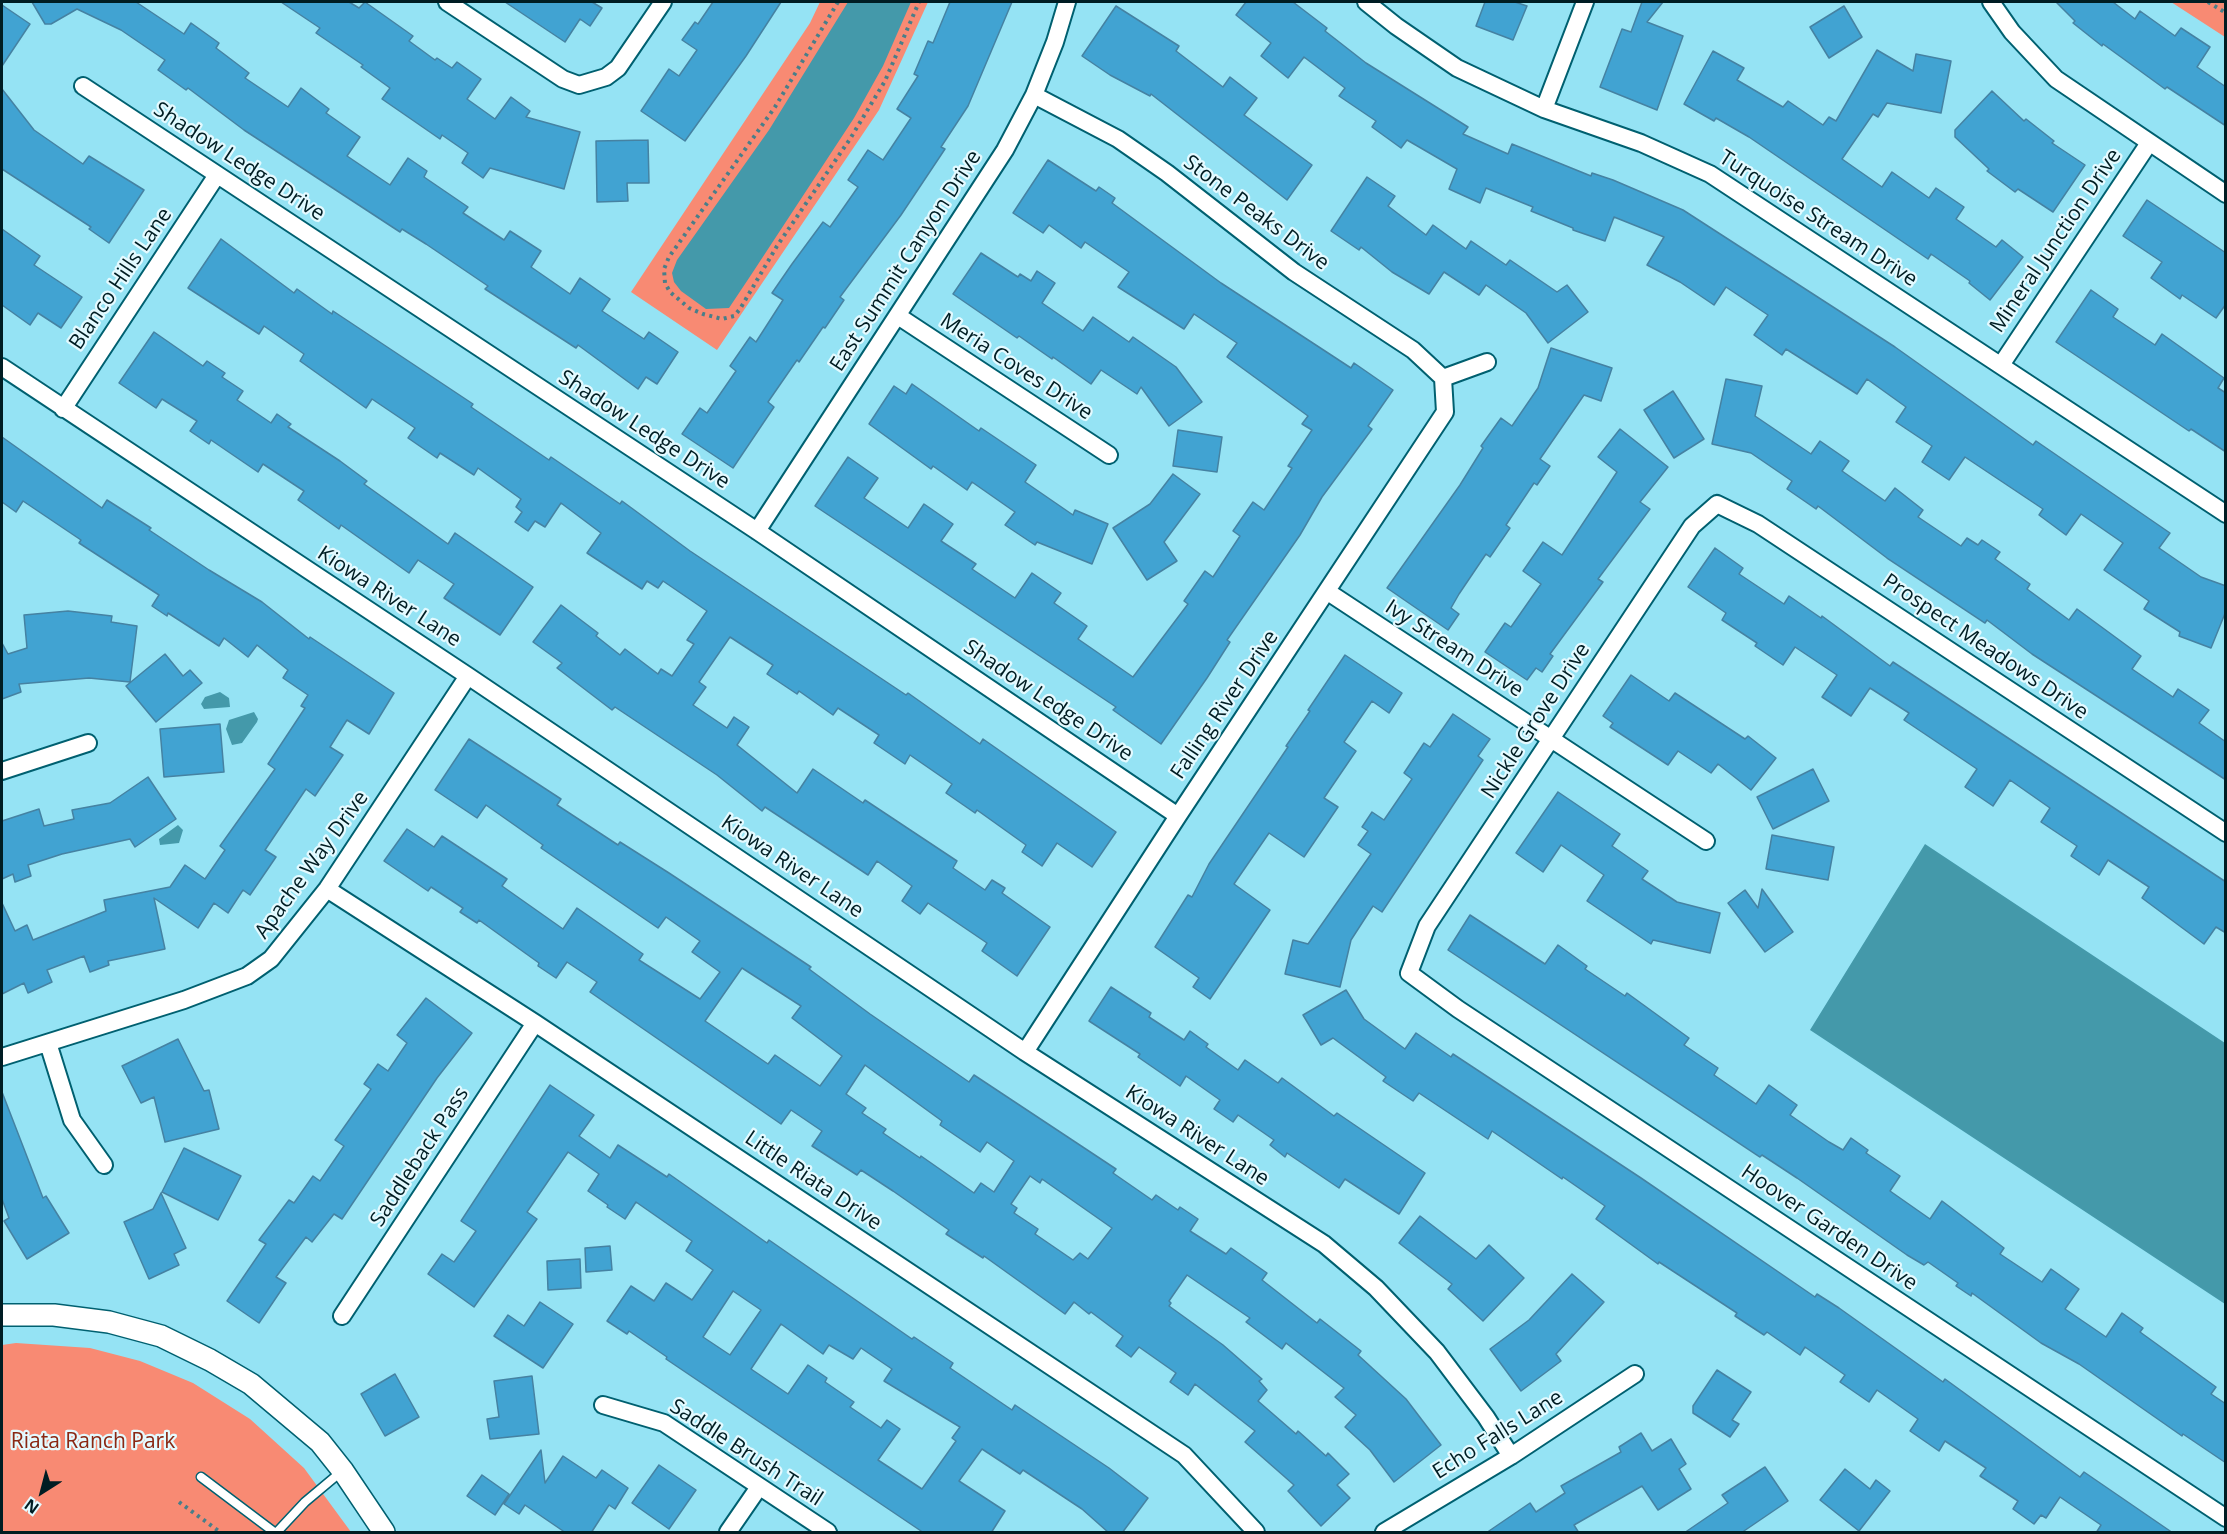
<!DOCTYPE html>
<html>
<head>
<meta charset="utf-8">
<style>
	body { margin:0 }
	#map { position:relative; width:2227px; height:1534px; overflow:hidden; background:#95e3f4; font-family:"Open Sans",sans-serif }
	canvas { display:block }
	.frame { position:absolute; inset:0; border:3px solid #001d23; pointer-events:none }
	.north { position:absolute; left:12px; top:1462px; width:60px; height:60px; -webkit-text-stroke:4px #e4faff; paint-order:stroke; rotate:216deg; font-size:16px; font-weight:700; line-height:24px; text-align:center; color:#001d23 }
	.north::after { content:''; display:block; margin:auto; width:21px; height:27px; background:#001d23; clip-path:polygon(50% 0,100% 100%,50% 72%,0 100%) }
</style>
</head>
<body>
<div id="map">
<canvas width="2227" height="1534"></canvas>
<div class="frame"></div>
<div class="north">N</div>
</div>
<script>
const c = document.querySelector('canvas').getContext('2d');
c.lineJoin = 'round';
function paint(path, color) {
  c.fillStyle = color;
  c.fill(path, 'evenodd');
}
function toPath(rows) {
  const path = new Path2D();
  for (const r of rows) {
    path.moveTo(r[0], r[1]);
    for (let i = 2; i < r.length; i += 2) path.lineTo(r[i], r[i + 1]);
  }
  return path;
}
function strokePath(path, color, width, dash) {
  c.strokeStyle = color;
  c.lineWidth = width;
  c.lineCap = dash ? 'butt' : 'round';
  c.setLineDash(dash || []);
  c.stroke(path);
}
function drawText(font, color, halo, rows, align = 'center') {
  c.font = font + ' "Open Sans",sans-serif';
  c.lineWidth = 4.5;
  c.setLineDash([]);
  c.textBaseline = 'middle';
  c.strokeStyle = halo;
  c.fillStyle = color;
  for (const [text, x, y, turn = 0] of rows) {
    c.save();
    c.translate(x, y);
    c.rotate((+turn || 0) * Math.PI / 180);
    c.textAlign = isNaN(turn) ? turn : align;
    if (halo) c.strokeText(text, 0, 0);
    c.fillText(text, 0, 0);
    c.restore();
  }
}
paint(toPath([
	[820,2,928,2,879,110,717,350,631,292,810,23],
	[2171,2,2225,2,2225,37],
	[16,1343,90,1348,140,1361,193,1383,250,1419,304,1468,351,1532,2,1532,2,1345]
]), '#f88a73');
paint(toPath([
	[848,2,911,2,883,66,854,118,751,275,729,308,706,309,681,291,674,282,672,273,677,260,769,130],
	[220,692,229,698,230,707,204,709,201,704,205,697],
	[254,712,258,719,257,722,242,743,232,745,226,729,229,720],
	[178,825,183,830,179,843,160,845,159,839],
	[1925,844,2225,1043,2225,1304,1810,1030]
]), '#49a');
const building = toPath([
	[32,2,136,2,184,34,191,23,219,43,216,48,249,73,245,78,288,107,301,88,329,109,326,113,360,137,347,156,390,185,408,158,427,171,424,177,468,207,463,213,504,240,510,231,541,251,531,267,570,294,580,278,610,299,602,311,644,339,649,332,678,352,657,384,646,377,638,389,578,345,576,348,485,289,488,286,426,244,402,229,400,232,244,130,188,88,186,90,158,70,165,60,121,30,77,9,51,24,45,24,32,2],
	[281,2,349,2,359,8,365,2,413,36,409,41,435,60,437,58,452,68,457,62,481,79,467,99,495,119,511,97,530,111,526,117,580,132,564,189,490,168,483,178,462,163,468,153,442,135,440,139,382,99,390,88,361,67,363,65,316,33,320,28,281,2],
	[505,2,592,2,602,8,590,26,580,19,565,42,505,2],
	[713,2,781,2,746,56,685,141,641,111,669,69,679,76,697,50,682,40,695,22,698,24,713,2],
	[950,2,1012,2,968,106,941,147,945,149,901,215,840,297,844,300,825,328,823,327,799,362,797,360,768,402,774,407,733,468,682,434,700,408,707,413,736,371,730,366,750,337,756,342,783,300,772,293,792,264,823,222,830,227,858,187,848,180,868,150,883,160,911,118,897,109,918,76,914,74,928,41,933,43,950,2],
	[1246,2,1293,2,1327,28,1325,31,1366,63,1468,127,1463,134,1508,154,1512,144,1591,176,1592,173,1613,180,1683,210,1895,347,2033,445,2036,441,2170,533,2159,548,2201,577,2226,586,2226,611,2211,648,2179,636,2180,632,2144,609,2149,601,2104,570,2123,543,2081,514,2066,535,2039,515,2043,509,1965,457,1949,480,1922,462,1932,446,1896,422,1906,407,1867,379,1857,394,1786,349,1782,355,1754,335,1768,315,1726,287,1714,305,1680,282,1647,265,1664,237,1614,217,1605,241,1573,230,1573,228,1531,211,1533,207,1486,188,1480,203,1449,189,1457,169,1407,140,1401,148,1372,127,1376,121,1339,96,1345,88,1304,57,1288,78,1261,56,1271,43,1236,15,1246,2],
	[1485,2,1515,2,1527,6,1513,40,1476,26,1485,2],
	[1642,2,1663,2,1647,22,1683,36,1657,110,1600,87,1622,29,1631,32,1642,2],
	[2056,2,2113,2,2135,19,2140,11,2175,36,2181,28,2210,47,2197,67,2226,87,2226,126,2167,87,2165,89,2103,44,2102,46,2073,23,2075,21,2056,2],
	[2,5,30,24,2,66,2,5],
	[1116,6,1179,46,1176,51,1223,87,1230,77,1257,98,1244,115,1312,165,1287,200,1151,94,1150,96,1110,75,1082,56,1116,6],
	[1844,6,1862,37,1829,58,1810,27,1844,6],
	[1877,50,1913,71,1916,54,1951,61,1941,113,1887,103,1878,117,1873,114,1842,159,1882,187,1892,172,1929,198,1936,188,1964,207,1956,219,1996,247,2002,240,2023,257,1990,300,1969,283,1970,281,1931,254,1928,259,1749,137,1716,118,1714,121,1684,104,1713,51,1744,68,1737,80,1783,107,1788,101,1823,125,1829,117,1836,121,1877,50],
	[2,89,34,130,83,164,89,156,144,190,109,243,89,229,91,227,2,169,2,89],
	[1992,91,2024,121,2026,119,2054,141,2052,143,2085,165,2053,212,2018,189,2015,192,1987,171,1989,169,1955,137,1955,130,1992,91],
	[648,140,649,183,627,183,628,201,597,202,596,141,648,140],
	[1048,160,1096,191,1099,187,1115,198,1112,203,1221,283,1351,368,1354,363,1393,390,1368,426,1372,429,1322,497,1300,535,1227,640,1230,642,1207,678,1161,744,1113,710,1116,707,815,506,848,457,878,478,864,498,908,528,924,504,953,524,941,541,976,564,972,569,1015,598,1032,573,1061,593,1054,603,1087,626,1078,639,1133,677,1188,604,1184,601,1205,571,1213,577,1240,536,1233,531,1253,502,1264,510,1292,468,1288,466,1312,430,1302,424,1308,416,1227,357,1237,343,1194,314,1184,329,1118,287,1129,272,1085,242,1081,248,1049,225,1043,233,1013,213,1048,160],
	[1367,177,1395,196,1388,206,1426,235,1433,225,1466,249,1471,241,1506,265,1510,260,1557,292,1567,285,1588,312,1548,343,1526,313,1486,285,1479,295,1444,272,1429,294,1392,272,1361,247,1359,250,1331,231,1367,177],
	[2147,200,2226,253,2226,304,2216,318,2182,295,2180,299,2151,278,2162,262,2123,236,2147,200],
	[2,229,40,256,34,265,82,297,61,328,38,313,30,325,2,305,2,229],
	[221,239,294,293,297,289,332,314,333,311,473,404,471,407,549,460,551,457,620,504,622,501,690,551,906,695,908,693,980,744,983,739,1116,832,1092,867,1057,843,1042,866,1022,852,1026,845,977,810,975,813,946,793,952,784,910,755,905,764,874,743,879,735,838,708,833,715,799,691,797,694,767,674,773,665,730,637,699,682,706,687,693,705,727,728,734,717,749,727,737,745,797,793,813,769,863,803,865,800,957,861,953,868,985,890,992,880,1005,888,1002,893,1050,927,1017,976,982,951,987,943,928,903,920,914,902,901,912,886,877,861,868,875,765,807,762,811,717,775,615,707,612,710,557,668,562,663,533,642,561,605,598,633,596,636,620,655,625,649,658,674,661,669,672,676,694,644,687,640,707,611,663,581,658,588,647,581,642,589,587,553,601,533,561,503,545,527,535,521,528,531,515,522,522,512,516,507,521,499,478,468,474,475,440,453,437,458,408,438,415,428,372,399,366,408,300,361,304,354,264,326,259,334,188,288,221,239],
	[981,253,1018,277,1020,274,1031,281,1037,271,1055,283,1042,303,1083,331,1093,317,1129,342,1133,337,1176,367,1202,402,1169,426,1141,387,1137,394,1101,370,1091,384,1053,357,1052,359,1019,336,1017,338,953,294,981,253],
	[2091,290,2118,309,2113,317,2155,345,2162,334,2224,378,2218,388,2226,393,2226,452,2191,429,2189,431,2056,342,2091,290],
	[154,332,203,366,207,361,225,373,222,377,243,391,237,400,271,423,277,414,291,424,288,427,340,461,367,481,364,484,448,544,455,533,533,587,500,635,444,598,454,584,418,560,409,573,341,525,339,529,298,500,304,491,263,464,258,472,211,440,209,444,190,431,197,421,162,399,156,408,119,383,154,332],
	[1551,348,1612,368,1601,401,1584,395,1540,459,1550,466,1537,485,1534,483,1506,525,1510,528,1490,557,1486,554,1459,594,1451,608,1459,614,1448,630,1387,588,1460,485,1483,448,1481,446,1501,418,1512,426,1538,388,1551,348],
	[1726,379,1762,386,1755,416,1811,454,1820,441,1849,461,1842,471,1885,501,1895,488,1923,510,1918,517,1961,546,1967,538,1978,545,1982,540,2000,552,1995,559,2030,584,2027,589,2069,620,2077,609,2141,656,2132,669,2173,697,2178,689,2209,710,2199,723,2226,742,2226,780,2032,654,1987,620,1985,623,1887,558,1818,506,1816,509,1787,489,1792,481,1751,453,1712,444,1726,379],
	[912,384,979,431,981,428,1036,465,1025,482,1073,515,1075,510,1108,524,1092,564,1037,542,1035,545,1005,525,1015,512,972,482,967,490,933,466,931,469,869,424,894,386,906,394,912,384],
	[1673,391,1704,439,1674,458,1644,410,1673,391],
	[1620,429,1668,467,1640,502,1650,509,1598,579,1603,582,1550,654,1553,656,1542,672,1536,668,1527,680,1485,652,1505,623,1511,627,1541,584,1523,571,1543,542,1562,555,1617,472,1598,457,1620,429],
	[1178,430,1222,437,1217,472,1173,466,1178,430],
	[2,437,102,508,107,500,151,528,149,530,209,570,262,602,309,639,310,637,394,693,369,734,347,720,330,747,343,755,315,796,306,789,265,850,276,857,250,895,243,890,228,913,214,903,198,928,154,898,165,949,108,961,109,965,90,972,84,956,47,970,52,982,28,993,24,983,2,994,2,903,15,931,27,925,33,940,106,911,104,900,170,887,185,865,205,879,225,850,220,846,275,769,268,764,305,708,301,706,308,695,283,678,288,670,257,645,248,657,224,638,219,646,168,613,167,616,152,606,159,595,79,543,81,540,23,501,16,512,2,502,2,437],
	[1173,474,1200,494,1164,542,1177,561,1147,580,1113,528,1150,504,1173,474],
	[1715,548,1743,568,1739,574,1784,604,1789,596,1821,618,1822,616,1890,666,1893,662,2226,882,2226,933,2216,927,2204,944,2142,898,2149,887,2108,860,2099,875,2071,856,2077,846,2041,822,2050,808,2010,780,1993,806,1965,787,1977,769,1904,720,1909,713,1870,688,1851,716,1822,697,1837,675,1795,647,1783,665,1755,646,1757,643,1722,620,1726,613,1688,587,1715,548],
	[68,611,112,616,111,622,137,626,130,682,89,678,19,684,21,692,2,699,2,643,8,654,27,648,24,615,68,611],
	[165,654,183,676,190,670,202,683,156,722,126,686,165,654],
	[1345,655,1402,693,1389,713,1372,701,1344,742,1356,751,1324,798,1338,807,1304,857,1269,833,1234,884,1270,910,1210,999,1193,987,1199,978,1155,947,1188,895,1192,897,1209,864,1288,747,1286,746,1310,711,1308,710,1345,655],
	[1631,675,1669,701,1675,693,1745,739,1748,736,1776,758,1751,790,1718,764,1711,773,1678,751,1668,765,1610,727,1613,723,1603,716,1631,675],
	[1453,714,1490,739,1478,756,1483,760,1382,912,1373,906,1351,940,1340,987,1285,974,1293,940,1308,944,1371,854,1358,845,1368,831,1362,827,1372,812,1384,820,1412,779,1404,773,1424,743,1430,747,1453,714],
	[220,724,224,772,164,777,160,729,220,724],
	[469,739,561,799,557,805,618,845,620,842,669,873,811,967,809,969,870,1014,969,1082,974,1075,1116,1169,1113,1173,1152,1200,1156,1195,1178,1210,1180,1207,1198,1219,1190,1231,1226,1254,1231,1248,1267,1273,1262,1280,1317,1323,1320,1319,1361,1351,1358,1355,1406,1399,1441,1445,1394,1482,1370,1450,1345,1427,1356,1415,1335,1397,1344,1388,1286,1343,1282,1349,1246,1322,1250,1318,1187,1275,1169,1301,1171,1303,1169,1306,1223,1345,1262,1379,1259,1381,1267,1390,1258,1401,1296,1434,1298,1431,1326,1456,1328,1453,1349,1474,1337,1485,1350,1498,1321,1526,1288,1491,1294,1485,1245,1442,1255,1431,1195,1384,1188,1395,1170,1382,1176,1373,1139,1347,1131,1357,1116,1346,1123,1336,1091,1312,1089,1314,1074,1302,1065,1314,984,1256,983,1258,946,1234,949,1230,893,1191,861,1170,857,1175,812,1146,822,1131,791,1110,781,1124,590,992,597,982,567,962,556,978,538,966,539,963,479,920,477,923,460,912,463,908,431,887,428,891,384,861,407,829,434,847,442,836,507,879,502,886,563,929,577,908,643,954,639,960,700,999,720,972,692,952,700,941,666,917,658,928,541,848,543,845,486,805,477,818,435,790,469,739],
	[742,968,801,1006,792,1018,842,1056,820,1086,775,1055,768,1064,705,1021,742,968],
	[865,1065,942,1121,940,1125,980,1152,987,1142,1014,1161,994,1192,981,1183,974,1193,921,1156,920,1158,883,1133,886,1129,862,1113,866,1108,846,1094,865,1065],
	[1030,1176,1040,1183,1042,1179,1112,1228,1088,1259,1080,1253,1073,1260,1035,1234,1038,1229,1014,1213,1017,1208,1011,1204,1030,1176],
	[1813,769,1829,801,1773,829,1757,797,1813,769],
	[148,777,176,819,135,847,130,839,62,854,28,865,31,876,15,882,13,874,2,879,2,821,39,809,44,826,74,819,72,810,110,803,148,777],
	[1558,792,1620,834,1612,846,1648,871,1642,879,1677,902,1720,913,1710,953,1653,940,1651,944,1587,901,1604,875,1561,845,1543,872,1516,853,1558,792],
	[1772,835,1834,847,1828,880,1766,869,1772,835],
	[1762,889,1793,932,1765,952,1728,903,1745,890,1758,908,1762,889],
	[1470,915,1545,964,1558,945,1587,966,1585,969,1625,996,1627,993,1689,1038,1684,1045,1718,1068,1714,1075,1756,1104,1769,1085,1797,1105,1790,1115,1829,1142,1843,1150,1851,1138,1868,1150,1866,1153,1900,1176,1890,1191,1930,1219,1942,1201,2004,1248,2000,1254,2042,1282,2051,1269,2079,1289,2065,1309,2106,1337,2122,1313,2143,1328,2140,1332,2216,1387,2211,1394,2226,1404,2226,1463,2183,1434,2182,1436,2079,1364,2041,1343,1972,1293,1971,1296,1956,1286,1958,1283,1928,1262,1924,1265,1907,1255,1797,1178,1762,1155,1760,1157,1448,950,1470,915],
	[1111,987,1151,1013,1149,1017,1184,1040,1190,1031,1208,1044,1206,1047,1238,1070,1245,1060,1278,1083,1282,1078,1334,1116,1337,1113,1425,1173,1399,1214,1345,1179,1339,1188,1287,1153,1285,1157,1270,1145,1274,1140,1238,1115,1233,1122,1214,1109,1220,1100,1186,1076,1180,1086,1138,1057,1140,1054,1089,1021,1111,987],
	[1346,990,1364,1019,1405,1049,1416,1033,1451,1057,1453,1054,1641,1178,1815,1297,1817,1294,1839,1308,1943,1382,1945,1379,2080,1477,2084,1472,2173,1533,2096,1533,2101,1525,2060,1497,2046,1518,2041,1515,2034,1524,2013,1509,2018,1501,1980,1476,1986,1468,1945,1441,1939,1451,1910,1431,1918,1419,1877,1390,1869,1402,1840,1382,1845,1375,1805,1347,1800,1355,1767,1332,1764,1335,1735,1316,1737,1313,1659,1262,1658,1264,1596,1219,1605,1206,1563,1177,1562,1179,1492,1131,1488,1139,1419,1093,1413,1101,1383,1081,1386,1077,1333,1038,1321,1045,1303,1015,1346,990],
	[426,998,472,1033,437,1078,342,1219,334,1214,312,1242,306,1237,276,1277,286,1283,259,1323,227,1301,266,1244,259,1240,289,1200,294,1203,313,1176,320,1181,344,1146,335,1140,371,1089,364,1084,378,1064,388,1071,407,1043,397,1035,426,998],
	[178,1039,204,1091,209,1090,219,1129,165,1142,154,1097,141,1103,122,1066,178,1039],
	[550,1085,594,1115,579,1136,610,1158,618,1145,667,1177,669,1174,767,1243,769,1240,912,1339,914,1337,953,1363,950,1368,1012,1410,1015,1405,1109,1468,1148,1498,1122,1533,1109,1533,1082,1509,1023,1470,1020,1474,982,1449,959,1481,1005,1511,991,1533,924,1533,666,1359,667,1357,629,1331,627,1334,607,1321,631,1286,654,1301,666,1283,692,1300,713,1270,686,1251,692,1241,636,1202,625,1219,607,1207,608,1205,588,1191,599,1174,568,1152,527,1212,537,1219,474,1307,428,1274,442,1254,454,1262,476,1231,461,1221,550,1085],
	[733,1291,761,1310,730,1355,703,1337,733,1291],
	[781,1324,823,1354,829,1345,853,1359,861,1348,892,1369,884,1381,960,1427,952,1438,956,1441,922,1489,878,1460,900,1429,887,1420,881,1428,850,1407,854,1402,825,1382,827,1378,808,1365,788,1394,751,1369,781,1324],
	[2,1092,43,1198,46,1196,69,1233,27,1259,4,1221,9,1218,2,1199,2,1092],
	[184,1148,241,1176,218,1220,162,1192,184,1148],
	[161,1193,186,1248,174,1254,179,1265,149,1279,124,1222,153,1209,161,1193],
	[1420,1216,1476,1259,1489,1245,1524,1278,1483,1321,1448,1289,1452,1284,1399,1243,1420,1216],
	[610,1246,612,1270,586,1272,585,1248,610,1246],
	[580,1259,581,1288,548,1290,547,1261,580,1259],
	[1572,1274,1604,1302,1556,1354,1561,1361,1521,1391,1490,1349,1529,1320,1572,1274],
	[540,1302,573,1324,543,1368,494,1336,508,1315,524,1326,540,1302],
	[1717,1370,1751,1392,1732,1420,1739,1424,1730,1437,1693,1413,1693,1406,1717,1370],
	[395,1374,419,1417,385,1436,361,1394,395,1374],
	[532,1376,539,1434,490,1439,487,1419,499,1417,494,1381,532,1376],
	[1641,1433,1652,1451,1671,1439,1686,1464,1679,1469,1691,1489,1658,1510,1642,1486,1574,1525,1579,1533,1486,1533,1530,1503,1536,1512,1565,1493,1561,1486,1621,1452,1619,1447,1641,1433],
	[541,1450,545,1483,563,1456,596,1478,602,1470,628,1488,615,1509,609,1505,591,1533,566,1533,525,1505,519,1514,504,1504,541,1450],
	[659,1465,696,1490,669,1529,632,1503,659,1465],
	[1765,1467,1788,1501,1741,1533,1684,1533,1728,1503,1722,1495,1765,1467],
	[1845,1469,1870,1489,1876,1480,1890,1491,1859,1531,1820,1500,1845,1469],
	[482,1475,509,1494,495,1515,467,1496,482,1475]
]);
paint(building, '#41a3d2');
strokePath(building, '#4582a2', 1.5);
const service = toPath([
	[201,1477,274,1532],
	[277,1532,305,1502,342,1471]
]);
const minor = toPath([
	[447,2,563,79,579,85,606,77,618,68,663,2],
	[1366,2,1396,26,1457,68,1544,109,1641,143,1710,174,2226,514],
	[1991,2,2012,32,2056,79,2226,194],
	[83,86,757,531,1178,816],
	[1034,95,1118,139,1167,173,1294,272,1413,350,1443,378],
	[1544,109,1585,2],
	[898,316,1109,455],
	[2001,365,2149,143],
	[2,367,468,676,1025,1052,1324,1244,1376,1288,1437,1352,1486,1417,1511,1456],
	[1443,378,1487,362],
	[63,409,217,175],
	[757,531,1005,150,1034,95,1055,42,1067,2],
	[1328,592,1706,841],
	[2,771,88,743],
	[2226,833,1758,524,1717,504,1692,526,1427,926,1409,973,1458,1009,2226,1518],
	[327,889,535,1023,1184,1455,1256,1532],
	[48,1043,72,1120,104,1165],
	[1025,1052,1178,816,1445,412,1443,378],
	[2,1057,184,1000,247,976,271,959,327,889,468,676],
	[342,1316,535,1023],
	[603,1405,664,1423,828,1532],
	[728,1532,759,1487],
	[1384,1532,1511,1456,1635,1374]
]);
const tertiary = toPath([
	[2,1315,54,1315,109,1322,161,1336,210,1360,251,1384,320,1442,343,1471,384,1532]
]);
strokePath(service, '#006070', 11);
strokePath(minor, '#006070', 20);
strokePath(tertiary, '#006070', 24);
strokePath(toPath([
	[838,2,775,107,669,257,664,269,665,283,670,292,689,308,703,314,722,319,734,316,740,309,777,246,850,139,885,81,919,2],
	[2208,2,2226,13],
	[179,1502,220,1532]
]), '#497e89', 4, [3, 4.5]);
strokePath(service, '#fff', 8);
strokePath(minor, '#fff', 16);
strokePath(tertiary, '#fff', 21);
drawText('21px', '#001d23', '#e4faff', [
	["Shadow Ledge Drive",239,162,33],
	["Stone Peaks Drive",1256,213,37],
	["Turquoise Stream Drive",1818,219,33],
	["Mineral Junction Drive",2056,241,-56],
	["East Summit Canyon Drive",906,261,-57],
	["Blanco Hills Lane",121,279,-56],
	["Meria Coves Drive",1016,367,33],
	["Shadow Ledge Drive",644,430,33],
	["Kiowa River Lane",389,597,33],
	["Prospect Meadows Drive",1985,647,34],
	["Ivy Stream Drive",1454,649,33],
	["Shadow Ledge Drive",1048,701,34],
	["Falling River Drive",1225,705,-56],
	["Nickle Grove Drive",1536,721,-57],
	["Apache Way Drive",312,865,-54],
	["Kiowa River Lane",792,867,34],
	["Kiowa River Lane",1197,1136,33],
	["Saddleback Pass",420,1157,-57],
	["Little Riata Drive",813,1181,34],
	["Hoover Garden Drive",1829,1228,34],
	["Echo Falls Lane",1498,1435,-32],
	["Saddle Brush Trail",746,1453,33]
]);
drawText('21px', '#8a2713', '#e4faff', [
	["Riata Ranch Park",93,1442]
]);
</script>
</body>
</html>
